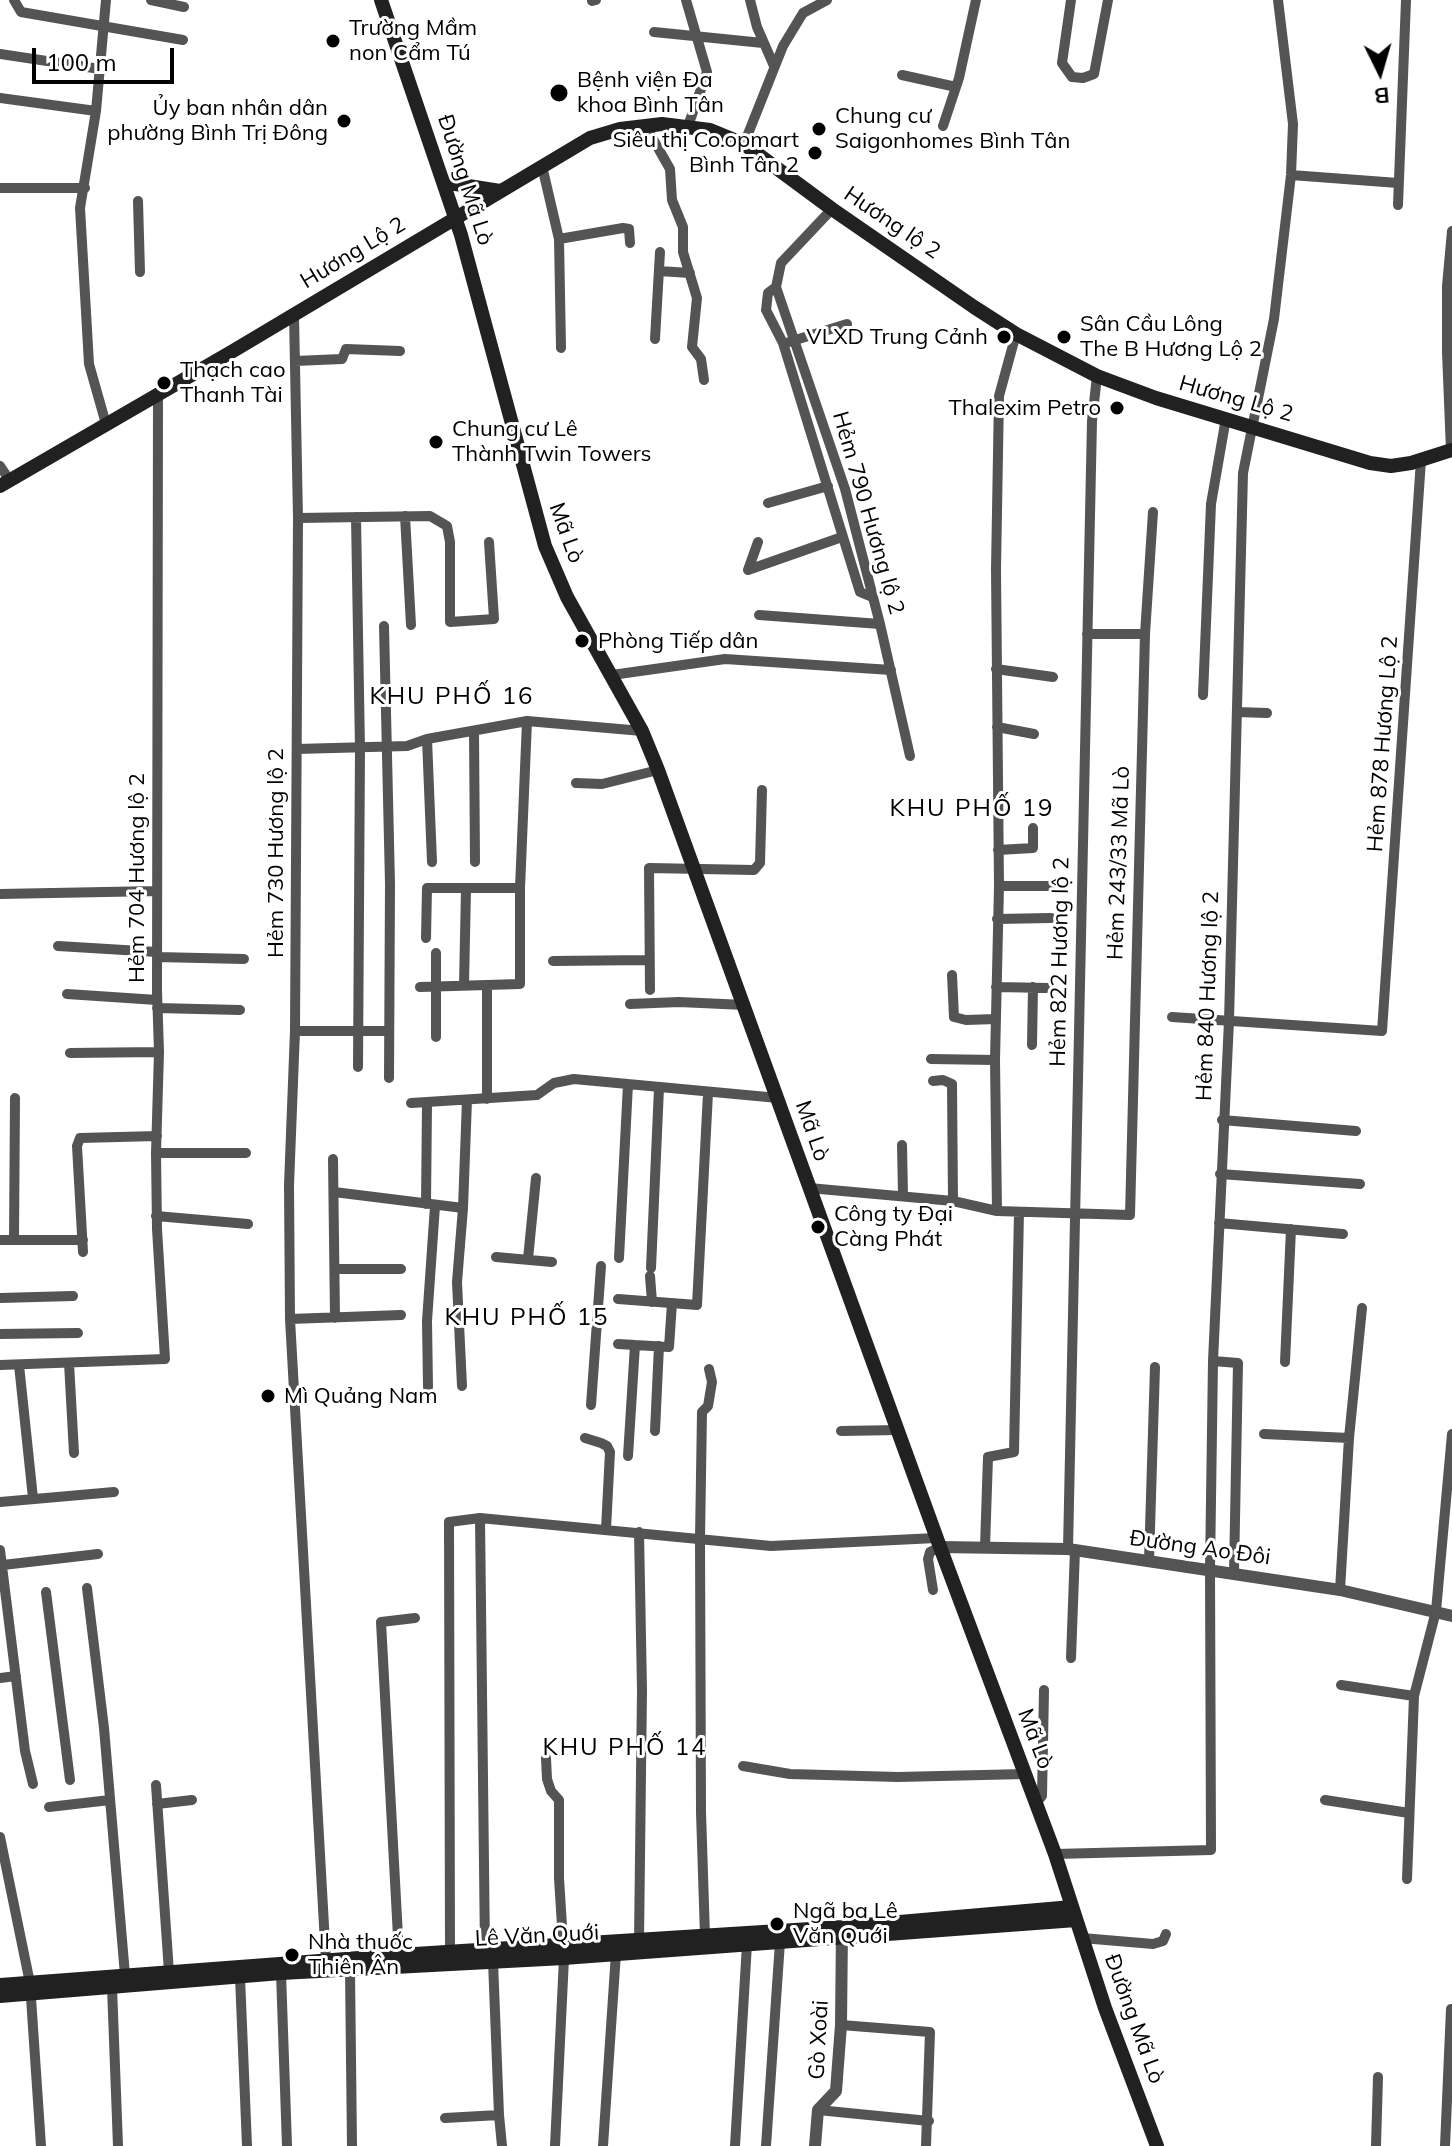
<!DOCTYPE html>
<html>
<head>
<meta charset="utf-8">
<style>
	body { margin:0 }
	#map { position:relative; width:1452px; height:2146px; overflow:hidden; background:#fff; font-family:Mulish,sans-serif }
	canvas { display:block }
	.north { position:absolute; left:1340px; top:32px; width:80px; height:80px; -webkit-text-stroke:6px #fff; paint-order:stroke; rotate:175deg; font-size:22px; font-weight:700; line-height:32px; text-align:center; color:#000 }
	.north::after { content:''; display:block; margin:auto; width:28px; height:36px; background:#000; clip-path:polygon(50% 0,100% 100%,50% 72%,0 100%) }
	.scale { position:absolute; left:32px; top:48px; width:142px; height:36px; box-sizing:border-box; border:4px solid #000; border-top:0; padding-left:10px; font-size:24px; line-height:28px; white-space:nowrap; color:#000; -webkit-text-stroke:6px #fff; paint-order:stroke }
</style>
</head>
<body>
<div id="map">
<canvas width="1452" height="2146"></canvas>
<div class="north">B</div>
<div class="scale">100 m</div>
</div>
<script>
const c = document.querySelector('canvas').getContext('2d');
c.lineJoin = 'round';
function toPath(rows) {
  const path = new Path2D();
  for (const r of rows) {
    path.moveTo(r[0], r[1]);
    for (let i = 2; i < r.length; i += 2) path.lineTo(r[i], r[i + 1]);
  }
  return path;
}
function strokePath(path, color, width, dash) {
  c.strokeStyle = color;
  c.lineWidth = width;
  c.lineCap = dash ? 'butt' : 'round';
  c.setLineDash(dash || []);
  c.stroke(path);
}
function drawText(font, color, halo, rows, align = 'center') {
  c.font = font + ' Mulish,sans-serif';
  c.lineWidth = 6;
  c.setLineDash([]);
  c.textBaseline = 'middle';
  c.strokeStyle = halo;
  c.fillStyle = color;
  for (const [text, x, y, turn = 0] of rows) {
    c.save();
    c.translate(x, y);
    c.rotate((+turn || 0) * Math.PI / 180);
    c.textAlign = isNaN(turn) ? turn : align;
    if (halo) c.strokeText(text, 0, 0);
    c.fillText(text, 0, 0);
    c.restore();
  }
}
strokePath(toPath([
	[14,0,21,12,183,40],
	[106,0,96,111,80,208,89,364,106,424],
	[151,0,184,7],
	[686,0,707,72,688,126],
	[750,0,757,27,774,66],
	[1071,0,1062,63,1072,77,1083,78,1094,74,1108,0],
	[592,1,596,0],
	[654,32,763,43],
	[0,54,100,69],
	[902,75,956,87],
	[0,98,96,111],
	[645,125,670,169,672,200,683,227,683,252,697,298,692,347,701,359,704,380],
	[943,126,959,78,976,0],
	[744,144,783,46,803,13,827,0],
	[542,166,559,239,561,348],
	[1291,175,1398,183],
	[0,188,85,188],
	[138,201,140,272],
	[1398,205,1406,0],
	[832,209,781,263,776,287,845,489,880,624,910,756],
	[559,239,623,228,629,229,630,243],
	[659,271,690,273],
	[776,287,768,293,766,310,783,343,860,592,872,597],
	[294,315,298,518,295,1031,289,1185,290,1319,326,1961],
	[655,339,660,252],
	[789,342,847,324],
	[295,361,342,359,346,349,400,351],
	[1451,451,1447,352,1447,286,1452,231],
	[0,466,10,481],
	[768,503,828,486],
	[405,516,411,625],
	[356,517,360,749,358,1067],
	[298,518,430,516,447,526,450,542,450,622,494,619,489,542],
	[758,542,748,570,842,537],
	[759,615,880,624],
	[384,626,390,884,389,1078],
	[1087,634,1145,634],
	[996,669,1053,677],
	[612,675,725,659,891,670],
	[1203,695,1211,504,1226,418],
	[1237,712,1267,713],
	[997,727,1034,734],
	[474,732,475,862],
	[427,739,432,862],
	[297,749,407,746,427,739,527,721],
	[576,783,602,784,658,770],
	[998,850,1033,848,1033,828],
	[999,886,1052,886],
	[0,894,157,891],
	[997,919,1051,918],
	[426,938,427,888,520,888],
	[58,946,157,952],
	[157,957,244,959],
	[553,961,649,960],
	[952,975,954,1017,966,1020,996,1019],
	[464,985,466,889],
	[487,986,487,1099],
	[420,987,520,984,520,888,527,721,642,731],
	[996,987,1049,988],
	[650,990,649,868,754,870,760,863,762,790],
	[67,994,157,1000],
	[630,1004,679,1002,745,1005],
	[157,1008,240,1010],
	[1172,1017,1382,1031,1421,460],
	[295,1031,389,1031],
	[436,1037,436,953],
	[1032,1045,1033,987],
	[70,1053,159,1052],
	[931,1059,995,1060],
	[933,1081,943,1080,952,1084,953,1201],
	[411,1103,537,1095,554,1083,574,1079,778,1098],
	[1222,1120,1356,1131],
	[902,1145,903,1195],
	[156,1153,246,1153],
	[333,1159,335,1318],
	[1220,1174,1360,1184],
	[809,1188,953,1201,997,1211,1130,1215,1145,634,1153,512],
	[334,1192,463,1208],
	[426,1204,427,1104],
	[997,1211,995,1060,999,886,996,569,999,396,1016,334],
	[156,1216,248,1224],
	[1219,1223,1343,1234],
	[14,1239,15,1098],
	[0,1240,83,1240],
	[83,1252,77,1146,80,1138,157,1136],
	[496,1257,552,1262],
	[619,1258,628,1084],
	[528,1259,536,1178],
	[651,1268,659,1088],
	[335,1269,401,1269],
	[650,1276,652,1302],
	[0,1298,73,1296],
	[618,1299,697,1305,708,1093],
	[290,1319,401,1315],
	[0,1334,78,1333],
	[618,1344,669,1347,672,1303],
	[1213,1361,1238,1363,1234,1572],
	[1285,1362,1291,1229],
	[69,1363,74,1453],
	[0,1365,165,1359,157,1229,156,1153,159,1052,157,991,158,396],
	[19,1365,33,1498],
	[462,1386,457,1282,463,1208,467,1100],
	[428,1387,427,1321,435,1206],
	[591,1405,601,1266],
	[655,1431,659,1346],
	[841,1431,898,1430],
	[1264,1434,1349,1438],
	[585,1438,601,1443,607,1446,610,1452,606,1529],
	[628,1456,635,1345],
	[0,1502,114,1492],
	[480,1518,485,1951],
	[985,1547,988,1457,1014,1452,1019,1212],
	[1068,1549,1092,421,1097,376],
	[0,1550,25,1751,33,1784],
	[1149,1561,1155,1367],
	[3,1565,98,1554],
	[87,1588,104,1728,125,1975],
	[933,1590,928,1559,930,1552,940,1547],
	[1340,1590,1349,1438,1362,1308],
	[46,1592,70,1780],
	[1071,1658,1075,1550],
	[0,1678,16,1676],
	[1341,1685,1414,1696],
	[546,1758,547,1779,551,1791,559,1800,559,1878,564,1958,555,2146],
	[743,1766,790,1774,898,1777,1025,1774],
	[156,1785,169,1972],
	[1325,1800,1409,1813],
	[1036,1803,1042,1796,1044,1690],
	[157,1804,192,1800],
	[49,1807,110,1800],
	[0,1837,30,1983,41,2146],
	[1055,1854,1211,1850,1210,1569,1213,1361,1229,1021,1243,473,1274,319,1291,175,1293,124,1278,0],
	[1407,1879,1414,1696,1436,1611,1452,1434],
	[705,1936,701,1812,700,1539,702,1412,708,1406,712,1382,709,1369],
	[1082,1938,1153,1944,1163,1941,1166,1934],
	[639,1941,642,1690,639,1532],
	[450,1952,449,1522,480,1518,771,1546,936,1538],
	[399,1955,381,1622,415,1618],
	[350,1970,352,2146],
	[281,1973,287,2146],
	[240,1977,247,2146],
	[112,1987,118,2146],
	[841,2025,930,2032,926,2146],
	[818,2110,929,2121],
	[499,2115,502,2146],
	[445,2118,499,2115,493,1961],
	[603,2146,616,1953],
	[735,2146,747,1944],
	[766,2146,780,1942],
	[1376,2146,1378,2077],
	[1445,2146,1451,2009]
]), '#545454', 10);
strokePath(toPath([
	[940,1547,1068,1549,1340,1590,1452,1616],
	[815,2146,818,2110,836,2091,841,2025,842,1929]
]), '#545454', 12);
strokePath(toPath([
	[381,0,461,235,545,546,567,597,642,731,658,770,940,1547,1055,1854,1105,2008,1157,2146],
	[443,182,500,191],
	[0,486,233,351,590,138,620,129,662,124,710,130,744,144,832,209,974,307,1016,334,1097,376,1156,398,1370,463,1391,466,1411,463,1452,450],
	[0,1985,399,1955,842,1927,1072,1907],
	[0,1996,281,1973,564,1958,1076,1920]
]), '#212121', 14);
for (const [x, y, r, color] of [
	[333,41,8,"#000"],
	[559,93,10,"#000"],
	[344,121,8,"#000"],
	[819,129,8,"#000"],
	[815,153,8,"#000"],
	[1004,337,8,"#000"],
	[1064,337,8,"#000"],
	[164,383,8,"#000"],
	[1117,408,8,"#000"],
	[436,442,8,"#000"],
	[582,641,8,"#000"],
	[818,1227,8,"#000"],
	[268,1396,8,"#000"],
	[777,1924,8,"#000"],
	[292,1955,8,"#000"]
]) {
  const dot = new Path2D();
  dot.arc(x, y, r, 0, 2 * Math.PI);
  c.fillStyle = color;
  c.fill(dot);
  strokePath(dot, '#fff', 3);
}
drawText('22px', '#000', '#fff', [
	["Trường Mầm",349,28],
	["non Cẩm Tú",349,53],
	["Bệnh viện Đa",577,80],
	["khoa Bình Tân",577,105],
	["Ủy ban nhân dân",328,108,"right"],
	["phường Bình Trị Đông",328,133,"right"],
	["Chung cư",835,116],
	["Saigonhomes Bình Tân",835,141],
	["Siêu thị Co.opmart",799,140,"right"],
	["Bình Tân 2",799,165,"right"],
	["Sân Cầu Lông",1080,324],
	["The B Hương Lộ 2",1080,349],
	["VLXD Trung Cảnh",988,337,"right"],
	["Thạch cao",180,370],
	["Thanh Tài",180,395],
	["Thalexim Petro",1101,408,"right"],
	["Chung cư Lê",452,429],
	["Thành Twin Towers",452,454],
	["Phòng Tiếp dân",598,641],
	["Công ty Đại",834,1214],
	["Càng Phát",834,1239],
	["Mì Quảng Nam",284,1396],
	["Ngã ba Lê",793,1911],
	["Văn Quới",793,1936],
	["Nhà thuốc",308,1942],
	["Thiên Ân",308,1967]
], 'left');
drawText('22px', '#000', '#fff', [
	["Đường Mã Lò",465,180,72],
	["Hương lộ 2",892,223,34],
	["Hương Lộ 2",353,253,-31],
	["Hương Lộ 2",1236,399,16],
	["Hẻm 790 Hương lộ 2",868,513,74],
	["Mã Lò",566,533,70],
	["Hẻm 878 Hương Lộ 2",1383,744,-86],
	["Hẻm 730 Hương lộ 2",276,853,-90],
	["Hẻm 243/33 Mã Lò",1119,863,-88],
	["Hẻm 704 Hương lộ 2",137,878,-90],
	["Hẻm 822 Hương lộ 2",1060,962,-89],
	["Hẻm 840 Hương lộ 2",1208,996,-88],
	["Mã Lò",812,1131,71],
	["Đường Ao Đôi",1200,1548,8],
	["Mã Lò",1035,1739,69],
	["Lê Văn Quới",537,1936,-3],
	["Đường Mã Lò",1134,2019,70],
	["Gò Xoài",819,2040,-87]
]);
c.letterSpacing = '2px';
drawText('24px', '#000', '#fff', [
	["KHU PHỐ 16",452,697],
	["KHU PHỐ 19",972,809],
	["KHU PHỐ 15",527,1318],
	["KHU PHỐ 14",625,1748]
]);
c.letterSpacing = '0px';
</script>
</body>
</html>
